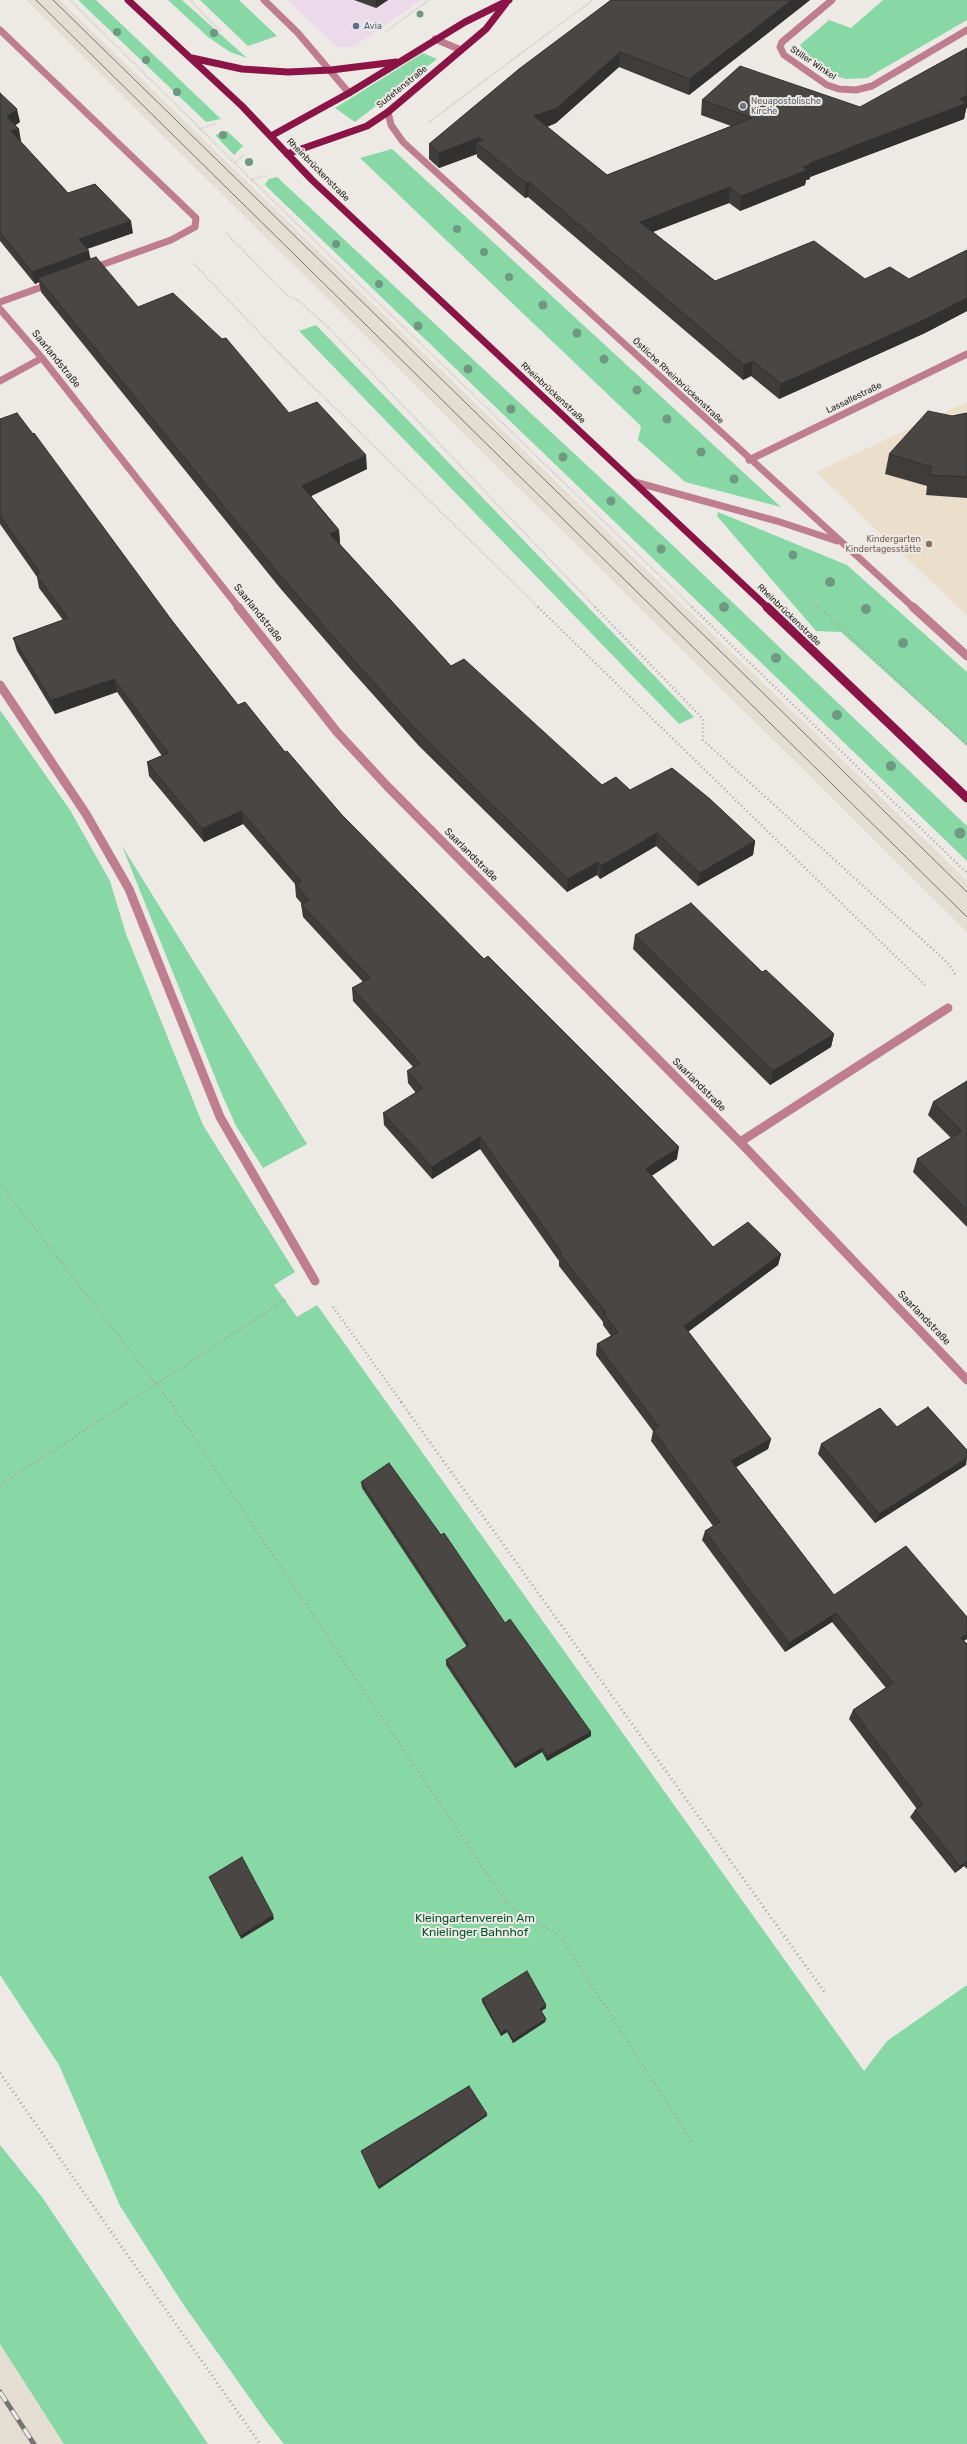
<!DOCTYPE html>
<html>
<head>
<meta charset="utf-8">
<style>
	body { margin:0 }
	canvas { display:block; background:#edeae6 }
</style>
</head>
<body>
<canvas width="967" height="2444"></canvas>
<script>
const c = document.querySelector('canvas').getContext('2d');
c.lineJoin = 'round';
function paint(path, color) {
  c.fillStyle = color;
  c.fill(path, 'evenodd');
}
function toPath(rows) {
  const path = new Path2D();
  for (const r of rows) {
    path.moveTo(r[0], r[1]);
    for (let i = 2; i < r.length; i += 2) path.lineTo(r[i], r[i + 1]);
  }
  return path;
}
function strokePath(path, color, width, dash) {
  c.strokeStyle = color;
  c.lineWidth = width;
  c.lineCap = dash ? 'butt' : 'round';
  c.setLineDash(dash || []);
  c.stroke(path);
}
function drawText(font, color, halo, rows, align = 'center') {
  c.font = font + ' Rubik,sans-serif';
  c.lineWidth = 4;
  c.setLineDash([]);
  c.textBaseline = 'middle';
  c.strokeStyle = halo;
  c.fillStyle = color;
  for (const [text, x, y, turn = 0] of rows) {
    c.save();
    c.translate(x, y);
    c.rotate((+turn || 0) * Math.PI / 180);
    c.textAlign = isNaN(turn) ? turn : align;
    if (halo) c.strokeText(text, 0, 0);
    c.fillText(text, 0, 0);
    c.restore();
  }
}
paint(toPath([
	[287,0,421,0,354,47,337,47]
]), '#ecdaeb');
paint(toPath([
	[26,0,60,0,967,881,967,932],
	[0,2344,64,2444,0,2444]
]), '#e4ddd2');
paint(toPath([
	[967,402,967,616,816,472]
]), '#ebdfcb');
paint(toPath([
	[78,0,96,0,221,119,206,122],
	[168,0,182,0,247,58,230,52,208,37],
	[200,0,239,0,277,36,248,46],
	[883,0,967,0,967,20,867,78,846,79,835,76,811,59,800,45,829,20,851,28],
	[423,53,437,59,355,122,335,108],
	[227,131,243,146,234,155,215,135],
	[392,149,781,507,685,482,638,440,641,426,360,158],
	[277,177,666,539,967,826,967,861,266,186,265,184,269,179],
	[316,325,694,717,679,724,299,331],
	[718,512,847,565,967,672,967,746,841,632,816,631,717,516],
	[0,710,70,810,110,881,126,934,203,1125,295,1272,274,1285,297,1317,317,1305,864,2071,887,2041,967,1985,967,2444,284,2444,266,2421,183,2304,120,2206,59,2065,0,1975],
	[122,846,307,1144,263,1168,236,1126,223,1097],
	[0,2145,42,2197,208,2444,64,2444,0,2344]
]), '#87d8a5');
strokePath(toPath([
	[70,0,252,180,693,608],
	[190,0,220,31],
	[386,31,429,0],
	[429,122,593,0],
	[200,129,215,124],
	[235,163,244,154],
	[252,180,266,175],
	[226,233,288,296,299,301,332,331,596,608],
	[194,264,277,351,539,608],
	[800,591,820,608]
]), '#a7a4a2', 2, [0.5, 2]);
strokePath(toPath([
	[538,607,925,985],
	[595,607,703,719,703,740,949,964,956,976],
	[692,607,967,873],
	[819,607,967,745],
	[0,1184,171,1403],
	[333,1307,402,1403],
	[127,1403,288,1298]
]), '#a7a4a2', 2.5, [1, 3]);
strokePath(toPath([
	[170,1402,508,1905,560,1936,692,2142],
	[401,1402,826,1994],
	[0,1485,128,1402],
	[0,2073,260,2444]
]), '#a7a4a2', 3, [1, 3.5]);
strokePath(toPath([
	[264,0,297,32,349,93],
	[832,0,782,42,780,47,784,55,827,85,839,89,856,90,872,86,967,30],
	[0,30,196,218,195,227,171,240,90,269],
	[435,39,461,50],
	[388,112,391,125,403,142,914,608],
	[0,302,53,283],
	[0,309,42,358,239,608],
	[0,381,42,358],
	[749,460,967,354],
	[635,482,777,521,837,541]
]), '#be7e90', 7);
strokePath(toPath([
	[238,607,337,732,388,787,740,1142,967,1380],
	[913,607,967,656],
	[0,685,86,814,129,889,220,1117,315,1281],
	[740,1142,948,1008]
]), '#be7e90', 9);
strokePath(toPath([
	[128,0,242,106,312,180,768,608],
	[192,58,242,69,288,72,331,70,396,62],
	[271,136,349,93,465,22,509,0],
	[287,154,367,126,388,112,486,29,506,3]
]), '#8b1447', 7);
strokePath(toPath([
	[767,607,967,798]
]), '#8b1447', 9);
strokePath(toPath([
	[36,0,967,917],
	[53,0,967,892]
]), '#767472', 1);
const rail = toPath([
	[0,2392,34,2444]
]);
strokePath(rail, '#767472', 5);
strokePath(rail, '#edeae6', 3.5, [11]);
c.fillStyle = '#6f9882';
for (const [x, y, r] of [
	[420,14,3.5],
	[117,32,4],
	[214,33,4],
	[146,60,4],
	[177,92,4],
	[223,135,4],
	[249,162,4],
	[457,229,4],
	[336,244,4],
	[484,252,4],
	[509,277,4],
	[379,284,4],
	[543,305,4.5],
	[418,326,4.5],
	[577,333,4.5],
	[604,359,4.5],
	[468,369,4.5],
	[637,390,4.5],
	[511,409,4.5],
	[667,419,4.5],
	[701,452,4.5],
	[563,457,4.5],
	[734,479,4.5],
	[611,501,4.5],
	[661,549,4.5],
	[793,555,4.5],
	[830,582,5],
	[724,607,5],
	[866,609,5],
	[903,643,5],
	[776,658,5],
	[837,715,5],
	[891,766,5],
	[960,833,5.5]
]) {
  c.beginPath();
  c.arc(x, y, r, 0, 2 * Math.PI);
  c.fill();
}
paint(toPath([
	[354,0,388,0,376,8],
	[611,0,810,0,689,95,619,67,556,123,547,127,607,175,731,126,701,115,702,100,860,107,966,109,964,119,810,177,810,179,806,180,805,185,740,211,729,203,653,232,715,281,865,279,909,279,967,250,967,311,925,333,779,399,751,376,743,380,528,197,525,198,477,157,477,154,439,168,429,159,429,144],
	[0,93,20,122,15,125,21,141,20,141,68,193,133,233,87,249,91,259,138,307,367,469,311,496,339,530,340,544,451,666,602,785,630,790,755,841,753,855,698,886,656,846,600,879,597,875,567,892,419,746,351,670,280,588,41,292,39,282,35,284,0,241],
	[967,413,967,498,926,495,927,486,885,474,889,454,952,416],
	[0,419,173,622,238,705,285,752,342,815,677,1159,651,1176,713,1247,781,1254,778,1265,688,1332,771,1439,768,1449,736,1467,834,1595,964,1641,967,1644,967,1869,964,1866,955,1873,910,1817,915,1810,917,1809,849,1719,853,1710,886,1688,832,1622,785,1652,702,1540,705,1531,713,1526,651,1441,653,1431,596,1355,597,1344,611,1336,603,1325,603,1322,559,1266,559,1261,480,1149,432,1179,384,1125,383,1113,416,1093,408,1083,407,1071,413,1067,353,1001,352,988,363,982,303,917,301,904,302,904,296,897,295,884,243,824,204,842,149,776,147,762,162,756,117,692,55,714,17,651,13,638,63,620,39,588,37,577,0,524],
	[635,935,762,972,834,1034,831,1047,770,1085,633,949],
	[967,1081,967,1227,913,1172,917,1159,951,1138,928,1115,933,1102],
	[897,1427,966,1465,875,1523,818,1454,821,1444],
	[361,1482,505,1623,591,1736,547,1761,542,1752,515,1768,446,1665,446,1660,467,1647,362,1488],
	[482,1999,546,2005,546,2008,541,2011,545,2022,513,2043,507,2032,501,2036,482,2002]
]), '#3f3c3a');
paint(toPath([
	[376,0,388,0,376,8],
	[792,0,810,0,689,95,690,79],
	[620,52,619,67,556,123,534,132,534,116],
	[967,95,967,108,966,109,964,119,810,177,810,179,806,180,805,185,740,211,741,196,803,167,810,163,960,99],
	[17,109,20,122,10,129,7,117],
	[19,129,21,141,13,144,11,131],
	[480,137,480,145,476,142,477,154,439,168,439,153],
	[529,182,528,197,525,198,526,183],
	[730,187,729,203,639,237,640,222],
	[131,221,133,233,81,251,79,239],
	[89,251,91,264,38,278,39,282,35,284,32,272],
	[967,298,967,311,925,333,779,399,781,384],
	[753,361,751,376,743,380,744,365],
	[366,455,367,469,303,500,302,486],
	[339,530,340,545,330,534],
	[114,679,117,692,55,714,51,700],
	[241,811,243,824,204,842,202,829],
	[657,833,656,846,600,879,601,866],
	[755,841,753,855,698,886,700,873],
	[598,862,597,875,567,892,568,879],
	[834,1034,831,1047,770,1085,773,1071],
	[480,1137,480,1149,432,1179,432,1167],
	[679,1147,677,1159,644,1181,646,1169],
	[781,1254,778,1265,682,1336,684,1326],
	[771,1439,768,1449,729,1471,731,1461],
	[967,1458,966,1465,875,1523,879,1514],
	[836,1613,832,1622,785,1652,789,1643],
	[967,1634,967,1639,956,1646,961,1638],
	[591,1732,591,1736,547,1761,548,1756],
	[542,1748,542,1752,515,1768,515,1764],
	[967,1862,967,1863,964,1866,955,1873,960,1866],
	[273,1915,274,1919,241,1939,240,1936],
	[546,2005,546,2008,540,2012,540,2009],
	[546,2019,545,2022,513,2043,513,2040],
	[507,2029,507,2032,501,2036,501,2033],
	[487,2114,487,2116,379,2189,378,2187]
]), '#333130');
const building = toPath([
	[611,0,792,0,690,79,620,52,557,108,534,116,607,175,752,118,702,100,740,66,860,107,967,48,967,95,960,99,967,103,810,163,812,164,803,167,807,170,741,196,730,187,640,222,715,281,814,241,865,279,890,267,909,279,967,250,967,298,928,318,781,384,753,361,744,365,529,182,526,183,476,142,483,140,480,137,439,153,429,144,519,69,611,0],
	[0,93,17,109,7,117,19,129,11,131,68,193,95,184,131,221,79,239,89,251,32,272,0,232,0,93],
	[96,257,138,307,173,293,222,339,226,338,289,413,317,402,366,455,302,486,339,530,330,534,451,666,464,659,602,785,616,777,630,790,672,768,710,799,755,841,700,873,657,833,601,866,598,862,568,879,419,733,350,656,279,574,38,278,96,257],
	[928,411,952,416,967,413,967,477,930,475,932,467,889,454,928,411],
	[17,413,33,434,34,433,173,622,238,705,245,702,285,752,287,751,342,815,484,959,488,956,679,1147,646,1169,713,1247,748,1222,781,1254,684,1326,771,1439,731,1461,834,1595,906,1546,967,1617,967,1634,961,1638,967,1644,967,1862,960,1866,915,1810,923,1804,853,1710,893,1683,836,1613,789,1643,705,1531,720,1522,653,1430,659,1427,597,1344,618,1332,604,1314,606,1313,560,1254,562,1253,480,1137,432,1167,383,1113,423,1088,407,1071,420,1063,352,988,370,978,301,904,309,900,295,884,301,881,241,811,202,829,147,762,168,753,114,679,51,700,13,638,68,618,36,574,40,573,0,515,0,419,17,413],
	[691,903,762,972,766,970,834,1034,773,1071,635,935,691,903],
	[967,1081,967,1210,917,1159,962,1131,933,1102,967,1081],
	[928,1407,967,1450,967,1458,879,1514,821,1444,880,1408,897,1427,928,1407],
	[389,1463,441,1535,444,1533,505,1623,510,1619,591,1732,548,1756,542,1748,515,1764,446,1660,469,1645,361,1482,389,1463],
	[242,1857,273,1915,240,1936,209,1877,242,1857],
	[527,1971,546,2005,540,2009,546,2019,513,2040,507,2029,501,2033,482,1999,527,1971],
	[469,2086,487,2114,378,2187,361,2151,469,2086]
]);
paint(building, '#494644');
strokePath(building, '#333130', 1);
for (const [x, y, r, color] of [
	[356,26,4,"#5c6f8a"],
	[743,106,4,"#6b7280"],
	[929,544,4,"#8d6e63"]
]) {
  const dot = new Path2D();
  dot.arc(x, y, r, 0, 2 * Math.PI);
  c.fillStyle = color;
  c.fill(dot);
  strokePath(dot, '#edeae6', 1.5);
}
drawText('9px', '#4e5e75', '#edeae6', [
	["Avia",364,26]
], 'left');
drawText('9px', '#262423', '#edeae6', [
	["Stiller Winkel",813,63,34],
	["Sudetenstraße",402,87,-39],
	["Rheinbrückenstraße",318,170,45],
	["Östliche Rheinbrückenstraße",678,381,43],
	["Rheinbrückenstraße",553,393,43],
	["Lassallestraße",854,398,-26],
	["Rheinbrückenstraße",789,615,44]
]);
drawText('9px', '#5b616d', '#edeae6', [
	["Neuapostolische",751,101],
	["Kirche",751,111]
], 'left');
drawText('9px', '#785e54', '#edeae6', [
	["Kindergarten",921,539],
	["Kindertagesstätte",921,549]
], 'right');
drawText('10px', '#262423', '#edeae6', [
	["Saarlandstraße",56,359,51],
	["Saarlandstraße",258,613,51],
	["Saarlandstraße",471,855,45],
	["Saarlandstraße",699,1085,45],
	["Saarlandstraße",924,1318,46]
]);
drawText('12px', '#085430', '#edeae6', [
	["Kleingartenverein Am",475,1919],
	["Knielinger Bahnhof",475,1933]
]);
</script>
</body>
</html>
